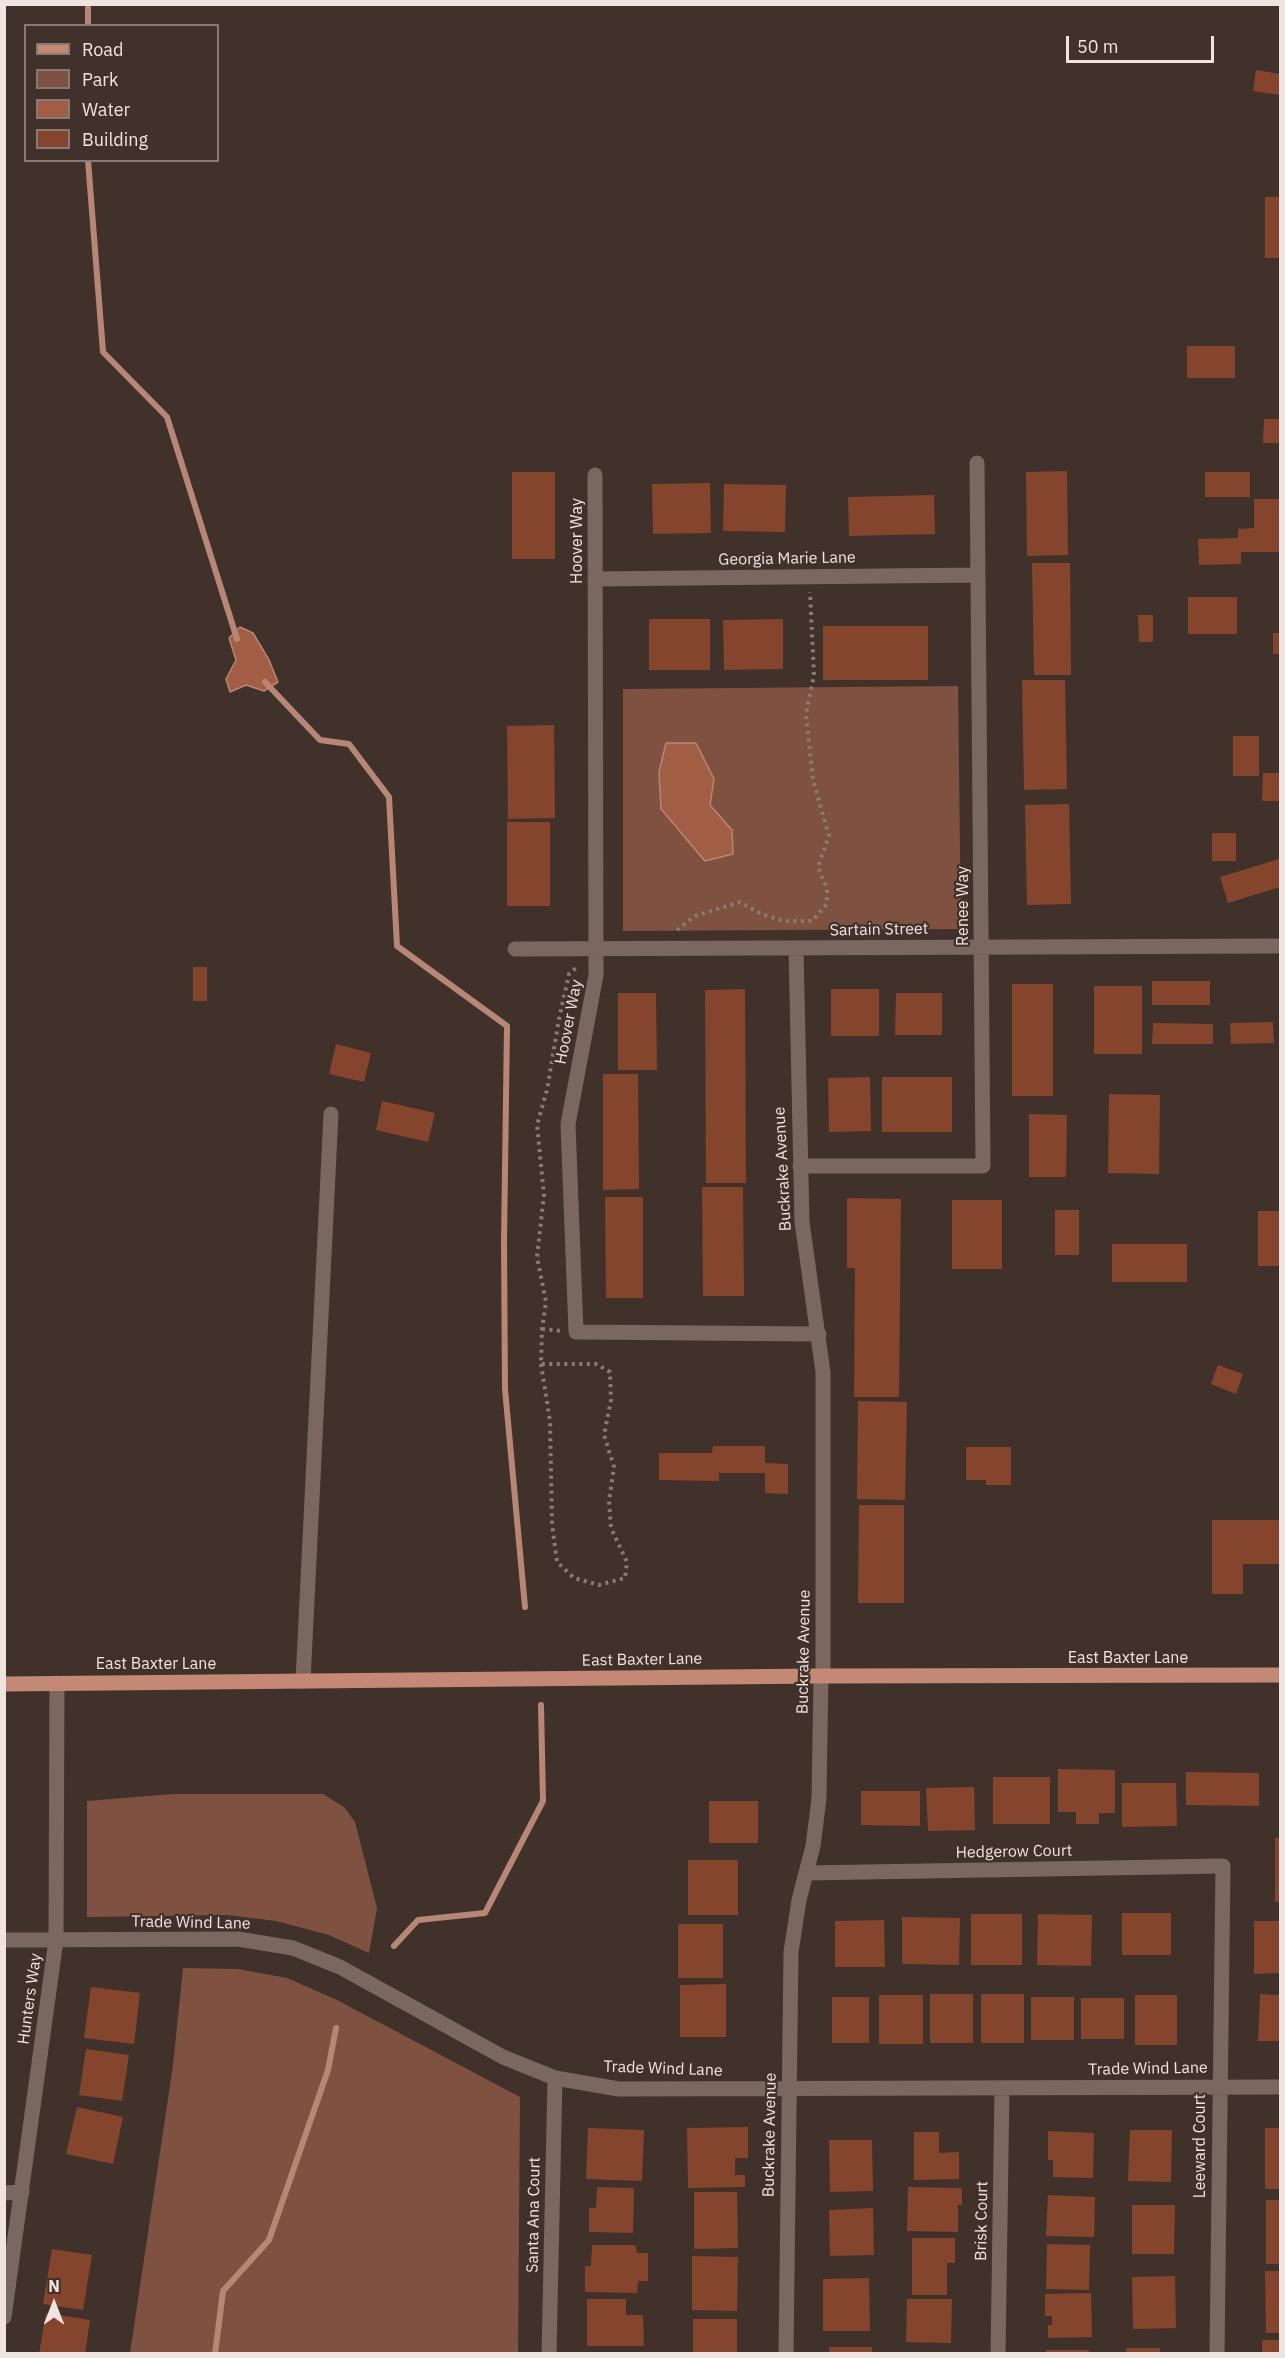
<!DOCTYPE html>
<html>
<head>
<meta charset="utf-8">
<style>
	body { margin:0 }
	#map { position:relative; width:1285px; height:2358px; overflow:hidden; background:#41312b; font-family:"IBM Plex Sans",sans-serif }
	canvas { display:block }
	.frame { position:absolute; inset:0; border:6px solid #efe4e0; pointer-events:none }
	.legend { position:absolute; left:24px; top:24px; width:195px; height:138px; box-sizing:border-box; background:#41312b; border:2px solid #877973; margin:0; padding:8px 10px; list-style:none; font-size:18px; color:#efe4e0 }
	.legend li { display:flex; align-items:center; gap:12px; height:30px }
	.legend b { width:30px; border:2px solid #877973 }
	.north { position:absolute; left:24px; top:2274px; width:60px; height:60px; -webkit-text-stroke:4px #41312b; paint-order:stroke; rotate:0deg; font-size:16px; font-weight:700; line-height:24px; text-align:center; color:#efe4e0 }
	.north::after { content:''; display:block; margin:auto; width:21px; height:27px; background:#efe4e0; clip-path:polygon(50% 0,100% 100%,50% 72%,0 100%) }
	.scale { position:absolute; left:1066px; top:36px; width:148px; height:27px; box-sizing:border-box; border:3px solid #efe4e0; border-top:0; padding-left:8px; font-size:18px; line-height:21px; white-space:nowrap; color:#efe4e0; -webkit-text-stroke:4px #41312b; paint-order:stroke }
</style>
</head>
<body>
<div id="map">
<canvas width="1285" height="2358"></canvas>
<div class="frame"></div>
<ul class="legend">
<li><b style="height:8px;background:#c38974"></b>Road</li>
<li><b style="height:16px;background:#7e5140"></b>Park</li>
<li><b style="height:16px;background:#a15e45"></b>Water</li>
<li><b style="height:16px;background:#85452d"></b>Building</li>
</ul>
<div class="north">N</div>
<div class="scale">50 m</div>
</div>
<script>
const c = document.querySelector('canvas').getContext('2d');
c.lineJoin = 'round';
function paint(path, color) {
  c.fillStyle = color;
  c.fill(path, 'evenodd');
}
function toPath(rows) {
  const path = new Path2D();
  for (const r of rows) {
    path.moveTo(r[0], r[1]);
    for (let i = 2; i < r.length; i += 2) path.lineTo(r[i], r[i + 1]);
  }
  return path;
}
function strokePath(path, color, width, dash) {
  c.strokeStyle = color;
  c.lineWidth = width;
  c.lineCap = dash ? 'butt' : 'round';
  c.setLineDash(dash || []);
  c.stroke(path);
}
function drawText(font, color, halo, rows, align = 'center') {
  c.font = font + ' "IBM Plex Sans",sans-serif';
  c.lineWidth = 4.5;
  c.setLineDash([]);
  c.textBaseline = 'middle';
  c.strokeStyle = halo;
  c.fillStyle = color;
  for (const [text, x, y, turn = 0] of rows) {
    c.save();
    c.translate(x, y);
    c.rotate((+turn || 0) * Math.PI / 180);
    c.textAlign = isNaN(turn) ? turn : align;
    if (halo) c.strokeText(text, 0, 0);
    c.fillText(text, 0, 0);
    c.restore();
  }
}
paint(toPath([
	[958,686,961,929,623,931,623,689],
	[173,1794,323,1794,344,1807,355,1822,377,1908,369,1953,329,1935,276,1921,227,1915,87,1917,87,1801],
	[183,1968,238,1969,287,1978,337,2000,520,2097,518,2353,130,2353,173,2065]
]), '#7e5140');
const water = toPath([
	[240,627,253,633,269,660,278,682,264,691,246,685,230,692,226,679,236,660,229,638,240,627],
	[666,743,696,743,714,779,710,805,732,830,733,854,705,861,661,809,659,772,666,743]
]);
paint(water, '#a15e45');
strokePath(water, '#b88674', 1.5);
strokePath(toPath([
	[88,4,88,26],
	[88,160,103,352,167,417,237,639],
	[265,682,320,740,349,744,389,797,397,946,507,1026,504,1242,505,1389,525,1607],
	[394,1946,418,1920,485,1913,543,1801,541,1705],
	[215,2354,223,2291,269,2240,328,2070,336,2028]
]), '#b88674', 6);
paint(toPath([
	[1256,70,1280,74,1280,95,1253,91],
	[1265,197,1280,197,1280,258,1265,258],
	[1187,346,1235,346,1235,378,1187,378],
	[1264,419,1280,419,1280,443,1263,443],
	[1067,471,1068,555,1027,556,1026,472],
	[512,472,555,472,555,559,512,559],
	[1205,472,1250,472,1250,497,1205,497],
	[710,483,711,533,653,534,652,484],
	[724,484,786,485,785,532,723,531],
	[934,495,935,534,849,536,848,497],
	[1254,499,1280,499,1280,552,1241,552,1241,564,1199,565,1198,539,1238,538,1238,529,1254,528],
	[1032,563,1070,563,1071,675,1034,675],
	[1188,597,1237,597,1237,634,1188,634],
	[1138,615,1153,615,1153,642,1139,642],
	[649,619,710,619,710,670,649,670],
	[783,619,783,669,724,670,723,620],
	[823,626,928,626,928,680,823,680],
	[1273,633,1280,633,1280,654,1273,654],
	[1022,680,1065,680,1067,789,1024,790],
	[554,725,555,818,508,819,507,726],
	[1233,736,1259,736,1259,776,1233,776],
	[1263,773,1280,773,1280,801,1262,801],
	[1069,804,1071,904,1027,905,1025,805],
	[507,822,550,822,550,906,507,906],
	[1212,833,1236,833,1236,861,1212,861],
	[1279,859,1280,887,1228,903,1220,877],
	[193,967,207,967,207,1001,193,1001],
	[1152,981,1210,981,1210,1005,1152,1005],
	[1012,984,1053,984,1053,1096,1012,1096],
	[1094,986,1142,986,1142,1054,1094,1054],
	[745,989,746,1183,706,1183,705,990],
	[831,989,879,989,879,1036,831,1036],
	[618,993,656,993,657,1070,618,1070],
	[896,993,942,993,942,1035,895,1035],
	[1273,1022,1274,1043,1231,1044,1230,1023],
	[1153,1023,1213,1024,1213,1044,1152,1044],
	[336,1044,371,1053,364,1082,329,1074],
	[603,1074,638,1074,639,1189,603,1190],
	[870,1077,871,1131,829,1132,828,1078],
	[882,1077,952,1077,952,1132,882,1132],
	[1109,1094,1160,1095,1159,1174,1108,1173],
	[382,1101,435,1113,428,1142,376,1130],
	[1029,1114,1067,1115,1066,1177,1029,1177],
	[702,1187,743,1187,744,1296,703,1296],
	[605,1197,643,1197,643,1298,606,1298],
	[847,1198,901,1199,899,1397,854,1397,855,1268,847,1268],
	[952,1200,1002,1200,1002,1269,952,1269],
	[1055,1210,1079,1210,1079,1255,1055,1255],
	[1258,1211,1280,1211,1280,1266,1258,1266],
	[1112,1244,1187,1244,1187,1282,1112,1282],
	[1218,1365,1243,1374,1236,1394,1211,1384],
	[858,1401,907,1402,905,1500,857,1499],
	[713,1446,765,1446,765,1463,788,1464,788,1494,765,1493,765,1473,719,1473,719,1481,659,1480,659,1453,712,1453],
	[966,1447,1011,1447,1011,1485,986,1485,986,1480,966,1480],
	[859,1505,904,1505,904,1603,858,1603],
	[1212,1520,1280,1520,1280,1564,1243,1564,1243,1594,1212,1594],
	[1058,1769,1115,1770,1115,1813,1099,1813,1099,1824,1076,1824,1076,1812,1058,1812],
	[1186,1772,1259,1773,1259,1806,1186,1805],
	[993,1777,1050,1777,1050,1824,993,1824],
	[1122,1783,1176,1783,1177,1826,1122,1827],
	[974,1787,975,1830,928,1831,926,1788],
	[861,1791,920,1791,920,1826,861,1825],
	[709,1801,758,1801,758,1843,709,1843],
	[1275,1838,1280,1838,1280,1902,1275,1902],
	[688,1860,738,1860,738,1915,688,1915],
	[1122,1913,1171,1913,1171,1955,1122,1955],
	[971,1914,1022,1914,1022,1965,971,1965],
	[1038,1914,1092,1915,1091,1966,1037,1965],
	[902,1917,960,1918,959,1965,902,1964],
	[884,1920,885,1967,835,1967,835,1921],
	[1254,1921,1280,1921,1280,1973,1254,1974],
	[678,1924,723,1924,723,1978,678,1978],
	[726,1984,726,2037,680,2037,680,1985],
	[91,1987,140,1993,134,2044,84,2038],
	[930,1994,973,1994,973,2043,930,2043],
	[981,1994,1024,1994,1024,2043,981,2043],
	[1260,1994,1280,1995,1280,2041,1258,2041],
	[879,1995,923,1995,923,2044,879,2044],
	[1135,1995,1177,1995,1177,2045,1135,2045],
	[832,1997,869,1997,869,2043,832,2043],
	[1031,1997,1074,1997,1074,2040,1031,2040],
	[1081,1998,1124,1998,1124,2039,1081,2039],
	[86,2049,129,2055,122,2101,79,2095],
	[77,2107,123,2117,113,2164,66,2154],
	[748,2127,748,2158,735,2158,735,2175,745,2175,745,2187,688,2188,687,2128],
	[588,2128,644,2130,642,2181,586,2179],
	[1265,2128,1280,2128,1280,2189,1265,2189],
	[1130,2130,1172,2130,1171,2182,1128,2181],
	[1048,2131,1094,2133,1093,2178,1053,2177,1053,2160,1048,2160],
	[914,2132,939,2132,939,2153,959,2152,959,2179,914,2180],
	[829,2140,872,2140,873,2191,830,2192],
	[597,2187,634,2188,633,2233,589,2232,589,2208,596,2208],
	[908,2187,962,2188,962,2205,958,2205,958,2232,907,2231],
	[694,2192,737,2192,738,2248,694,2249],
	[1048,2195,1095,2197,1094,2237,1046,2236],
	[1266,2200,1280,2200,1280,2264,1266,2264],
	[1132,2205,1175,2205,1174,2254,1132,2254],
	[873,2208,874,2255,830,2256,829,2210],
	[912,2238,955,2238,955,2263,947,2263,947,2295,912,2295],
	[1047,2244,1090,2245,1089,2290,1046,2289],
	[592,2245,635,2245,637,2253,648,2253,648,2281,638,2281,637,2293,585,2292,585,2266,591,2266],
	[52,2249,92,2255,83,2310,43,2304],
	[692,2256,738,2257,737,2311,692,2310],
	[1265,2271,1280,2271,1280,2333,1266,2333],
	[1175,2276,1176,2328,1133,2329,1132,2277],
	[869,2278,870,2331,823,2331,823,2279],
	[1091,2293,1092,2337,1048,2338,1048,2325,1052,2325,1052,2316,1045,2316,1045,2294],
	[587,2299,626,2299,626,2315,643,2315,644,2346,587,2346],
	[907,2299,952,2299,951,2343,906,2342],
	[46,2313,90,2320,85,2354,39,2354],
	[693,2319,737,2319,737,2354,693,2354],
	[1262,2340,1280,2340,1280,2354,1262,2354],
	[829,2347,872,2347,872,2354,829,2354],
	[1126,2348,1160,2348,1160,2354,1127,2354],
	[1046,2350,1089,2350,1089,2354,1046,2354]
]), '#85452d');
strokePath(toPath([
	[677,930,695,916,740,902,761,914,784,921,812,921,827,904,827,889,818,867,829,836,813,780,806,714,814,675,810,592],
	[542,1329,561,1331],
	[541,1364,550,1421,552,1524,557,1562,574,1578,599,1585,625,1578,627,1562,611,1528,609,1501,614,1467,604,1435,611,1400,610,1372,596,1364,541,1364,542,1329,546,1302,537,1257,544,1195,537,1125,547,1090,559,1019,569,974,578,966]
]), '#897b75', 4, [3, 4.5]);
strokePath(toPath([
	[595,475,596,975,568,1124,576,1332,819,1334],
	[595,579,978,575],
	[515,949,1280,946],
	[800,1166,983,1166,977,463],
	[303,1681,331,1114],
	[806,1873,1223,1866,1217,2354],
	[4,1940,238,1939,293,1948,340,1967,503,2057,555,2078,619,2089,1280,2087],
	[4,2193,22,2192],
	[4,2317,56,1940,57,1683],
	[549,2354,555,2078],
	[786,2354,791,1952,799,1900,813,1846,819,1799,821,1676,823,1670,823,1372,802,1222,796,949],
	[998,2354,1002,2088]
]), '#7a6760', 15);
strokePath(toPath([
	[4,1684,821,1676,1280,1675]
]), '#c38974', 15);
drawText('16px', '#efe4e0', '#41312b', [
	["Hoover Way",577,541,-90],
	["Georgia Marie Lane",787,559,-1],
	["Renee Way",963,906,-90],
	["Sartain Street",879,930,-1],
	["Hoover Way",569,1022,-79],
	["Buckrake Avenue",783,1169,-93],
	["Buckrake Avenue",804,1652,-89],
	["East Baxter Lane",1128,1658],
	["East Baxter Lane",642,1660,-1],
	["East Baxter Lane",156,1664],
	["Hedgerow Court",1014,1852,-1],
	["Trade Wind Lane",191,1923,1],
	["Hunters Way",30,1999,-82],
	["Trade Wind Lane",663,2069,2],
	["Trade Wind Lane",1148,2069,-1],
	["Buckrake Avenue",770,2135,-89],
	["Leeward Court",1200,2146,-90],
	["Santa Ana Court",534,2215,-89],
	["Brisk Court",982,2221,-89]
]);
</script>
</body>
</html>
